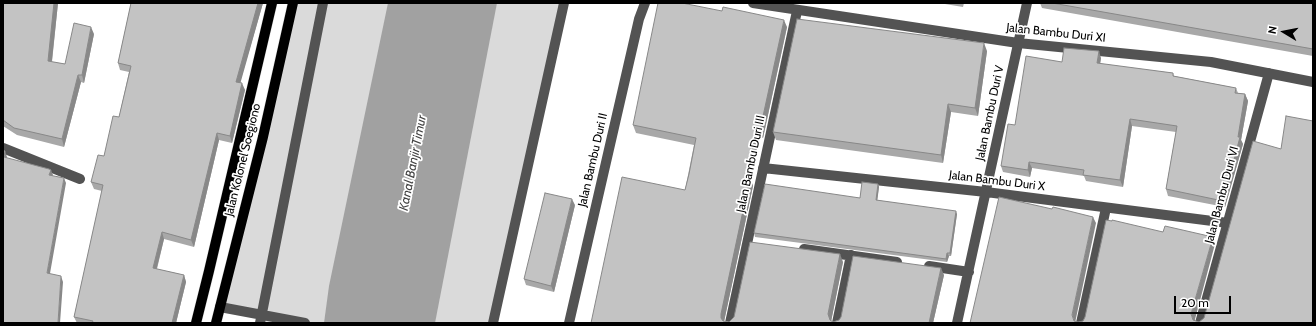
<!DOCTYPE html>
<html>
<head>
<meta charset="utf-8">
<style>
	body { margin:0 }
	#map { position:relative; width:1316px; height:326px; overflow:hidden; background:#fff; font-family:Cabin,sans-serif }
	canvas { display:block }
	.frame { position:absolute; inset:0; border:4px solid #000; pointer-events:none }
	.north { position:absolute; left:1264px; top:12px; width:40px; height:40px; -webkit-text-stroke:3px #fff; paint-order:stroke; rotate:280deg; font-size:11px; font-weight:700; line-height:16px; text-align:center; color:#000 }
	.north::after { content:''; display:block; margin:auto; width:14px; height:18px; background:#000; clip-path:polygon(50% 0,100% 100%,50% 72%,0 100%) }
	.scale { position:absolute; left:1174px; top:296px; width:57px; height:18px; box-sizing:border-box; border:2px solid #000; border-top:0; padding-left:5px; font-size:12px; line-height:14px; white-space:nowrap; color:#000; -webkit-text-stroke:3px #fff; paint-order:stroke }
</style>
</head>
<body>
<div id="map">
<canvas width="1316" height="326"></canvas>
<div class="frame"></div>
<div class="north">N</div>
<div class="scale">20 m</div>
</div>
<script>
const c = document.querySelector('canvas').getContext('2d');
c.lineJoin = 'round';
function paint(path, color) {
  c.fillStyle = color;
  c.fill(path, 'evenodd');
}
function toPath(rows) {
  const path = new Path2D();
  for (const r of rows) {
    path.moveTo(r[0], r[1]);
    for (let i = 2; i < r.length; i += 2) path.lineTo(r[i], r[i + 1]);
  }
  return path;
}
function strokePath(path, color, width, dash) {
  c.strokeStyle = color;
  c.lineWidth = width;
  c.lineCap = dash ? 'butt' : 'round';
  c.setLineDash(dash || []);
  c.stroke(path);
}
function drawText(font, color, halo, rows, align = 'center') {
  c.font = font + ' Cabin,sans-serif';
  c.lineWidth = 3.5;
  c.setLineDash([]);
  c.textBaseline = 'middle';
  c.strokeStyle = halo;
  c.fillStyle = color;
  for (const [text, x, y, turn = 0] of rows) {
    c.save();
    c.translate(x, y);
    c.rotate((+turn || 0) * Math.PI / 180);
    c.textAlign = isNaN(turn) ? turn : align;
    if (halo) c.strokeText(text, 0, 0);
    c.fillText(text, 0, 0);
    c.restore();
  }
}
paint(toPath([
	[293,3,564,3,493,323,260,323,262,316,220,307]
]), '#dadada');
paint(toPath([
	[388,3,497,3,435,323,324,323,329,286]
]), '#a1a1a1');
const major = toPath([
	[196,323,209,271,272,3],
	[216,323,263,137,293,3]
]);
strokePath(major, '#dbdbdb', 11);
strokePath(toPath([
	[753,3,1018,43,1211,62,1313,82],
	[3,148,80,179],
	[763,168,986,192,1228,223],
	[804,249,897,262],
	[929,266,969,272],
	[220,307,305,323],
	[260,323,323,3],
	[493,323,564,3],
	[569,323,639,19,645,3],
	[730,323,797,11],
	[837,323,851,255],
	[957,323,1027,3],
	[1081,323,1106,208],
	[1200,323,1269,73]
]), '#535353', 10);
strokePath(major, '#000', 10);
paint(toPath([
	[3,3,58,3,52,62,65,64,94,34,84,83,81,82,64,147,17,135,3,126],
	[131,3,263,3,240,82,245,90,232,143,219,140,194,247,164,239,157,269,184,275,186,282,176,323,77,323,74,317,102,191,94,189,91,182,104,156,119,117,129,72,120,70,118,63],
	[939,3,964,3,963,7],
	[1040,3,1313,3,1313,56,1042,8],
	[722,11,787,27,763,138,759,137,751,180,753,186,724,321,729,322,843,262,831,321,833,322,839,320,944,275,933,323,591,323,685,190,694,145,636,133,633,125],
	[987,51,978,116,951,112,943,163,776,140,773,132],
	[1101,58,1100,64,1173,73,1174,76,1236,88,1238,93,1245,94,1248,101,1241,140,1243,144,1225,207,1168,196,1166,189,1176,132,1132,126,1123,187,1086,181,1084,176,1032,168,1030,177,1003,172,1001,166,1015,125,1062,62],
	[878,184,879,187,877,200,957,214,951,256,949,256,947,262,755,237,754,233,860,198],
	[575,205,554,292,526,285,524,279]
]), '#a8a8a8');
paint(toPath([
	[54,3,58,3,51,69,48,61],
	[258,3,263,3,239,88,236,82],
	[784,20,787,27,763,138,760,130],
	[91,27,94,34,84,83,82,75],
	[984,43,987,51,978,116,975,108],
	[1099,51,1101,58,1099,70,1097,63],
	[78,75,81,82,64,147,62,139],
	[242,83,245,90,232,143,230,136],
	[1245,94,1248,101,1241,140,1243,144,1225,207,1223,201,1238,137],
	[948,104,951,112,943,163,941,155],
	[1130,119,1132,126,1123,187,1120,180],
	[756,130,759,137,751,180,753,186,724,322,721,318,721,314],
	[217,133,219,140,194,247,191,240],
	[5,151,7,157,6,162,4,157],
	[1029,162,1032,168,1030,177,1028,170],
	[51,170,53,175,51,181,49,175],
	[64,178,66,183,49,279,47,273],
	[878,184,879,187,877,203,876,200],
	[572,199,575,205,554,292,551,286],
	[956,211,957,214,951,256,950,253],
	[1093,217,1096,223,1075,323,1072,315],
	[162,232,164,239,155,275,153,268],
	[1213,237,1215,244,1194,323,1191,314],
	[947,253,949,256,947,262,946,259],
	[840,254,843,262,831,322,831,323,828,314],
	[941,268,944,275,933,323,929,323],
	[184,275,186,282,176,323,172,323],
	[61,276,63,282,60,323,58,323]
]), '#888');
const building = toPath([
	[3,3,54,3,48,61,65,64,74,23,91,27,82,75,78,75,62,139,14,128,3,120,3,3],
	[131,3,258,3,236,82,242,83,230,136,217,133,191,240,162,232,153,268,184,275,172,323,92,323,93,321,74,317,103,185,91,182,98,155,104,156,113,116,119,117,131,66,118,63,131,3],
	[658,3,682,3,722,11,723,7,784,20,760,130,756,130,747,178,750,178,721,314,721,318,723,321,729,322,734,317,750,242,840,254,828,314,830,320,833,322,839,320,841,317,853,256,941,268,929,323,591,323,622,177,685,190,689,174,696,138,633,125,658,3],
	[1052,3,1313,3,1313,49,1052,3],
	[797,19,984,43,975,108,948,104,941,155,773,132,797,19],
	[1064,48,1099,51,1097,63,1173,73,1173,76,1236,88,1235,93,1245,94,1238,137,1240,137,1223,201,1166,189,1177,126,1130,119,1120,180,1083,175,1084,170,1029,162,1028,170,1001,166,1008,124,1015,125,1026,56,1062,62,1064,48],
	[1286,116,1313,121,1313,323,970,323,999,197,1052,209,1053,207,1093,217,1072,315,1074,321,1078,322,1083,321,1085,317,1106,220,1112,221,1112,220,1163,232,1165,226,1213,237,1191,314,1193,320,1199,322,1204,318,1253,141,1281,149,1286,116],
	[3,150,5,151,4,157,49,169,51,170,49,175,64,178,47,273,61,276,58,323,3,323,3,150],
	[862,182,878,184,876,200,956,211,950,253,947,253,946,259,754,233,765,184,860,198,862,182],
	[545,193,572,199,551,286,524,279,545,193]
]);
paint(building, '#c3c3c3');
strokePath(building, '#888', 1);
drawText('12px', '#000', '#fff', [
	["Jalan Bambu Duri XI",1056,33,6],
	["Jalan Bambu Duri V",990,113,-78],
	["Jalan Kolonel Soegiono",243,160,-76],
	["Jalan Bambu Duri II",593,160,-77],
	["Jalan Bambu Duri III",751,164,-78],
	["Jalan Bambu Duri X",997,181,7],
	["Jalan Bambu Duri VI",1222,195,-75]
]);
drawText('italic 13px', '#424242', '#fff', [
	["Kanal Banjir Timur",413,163,-79]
]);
</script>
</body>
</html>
